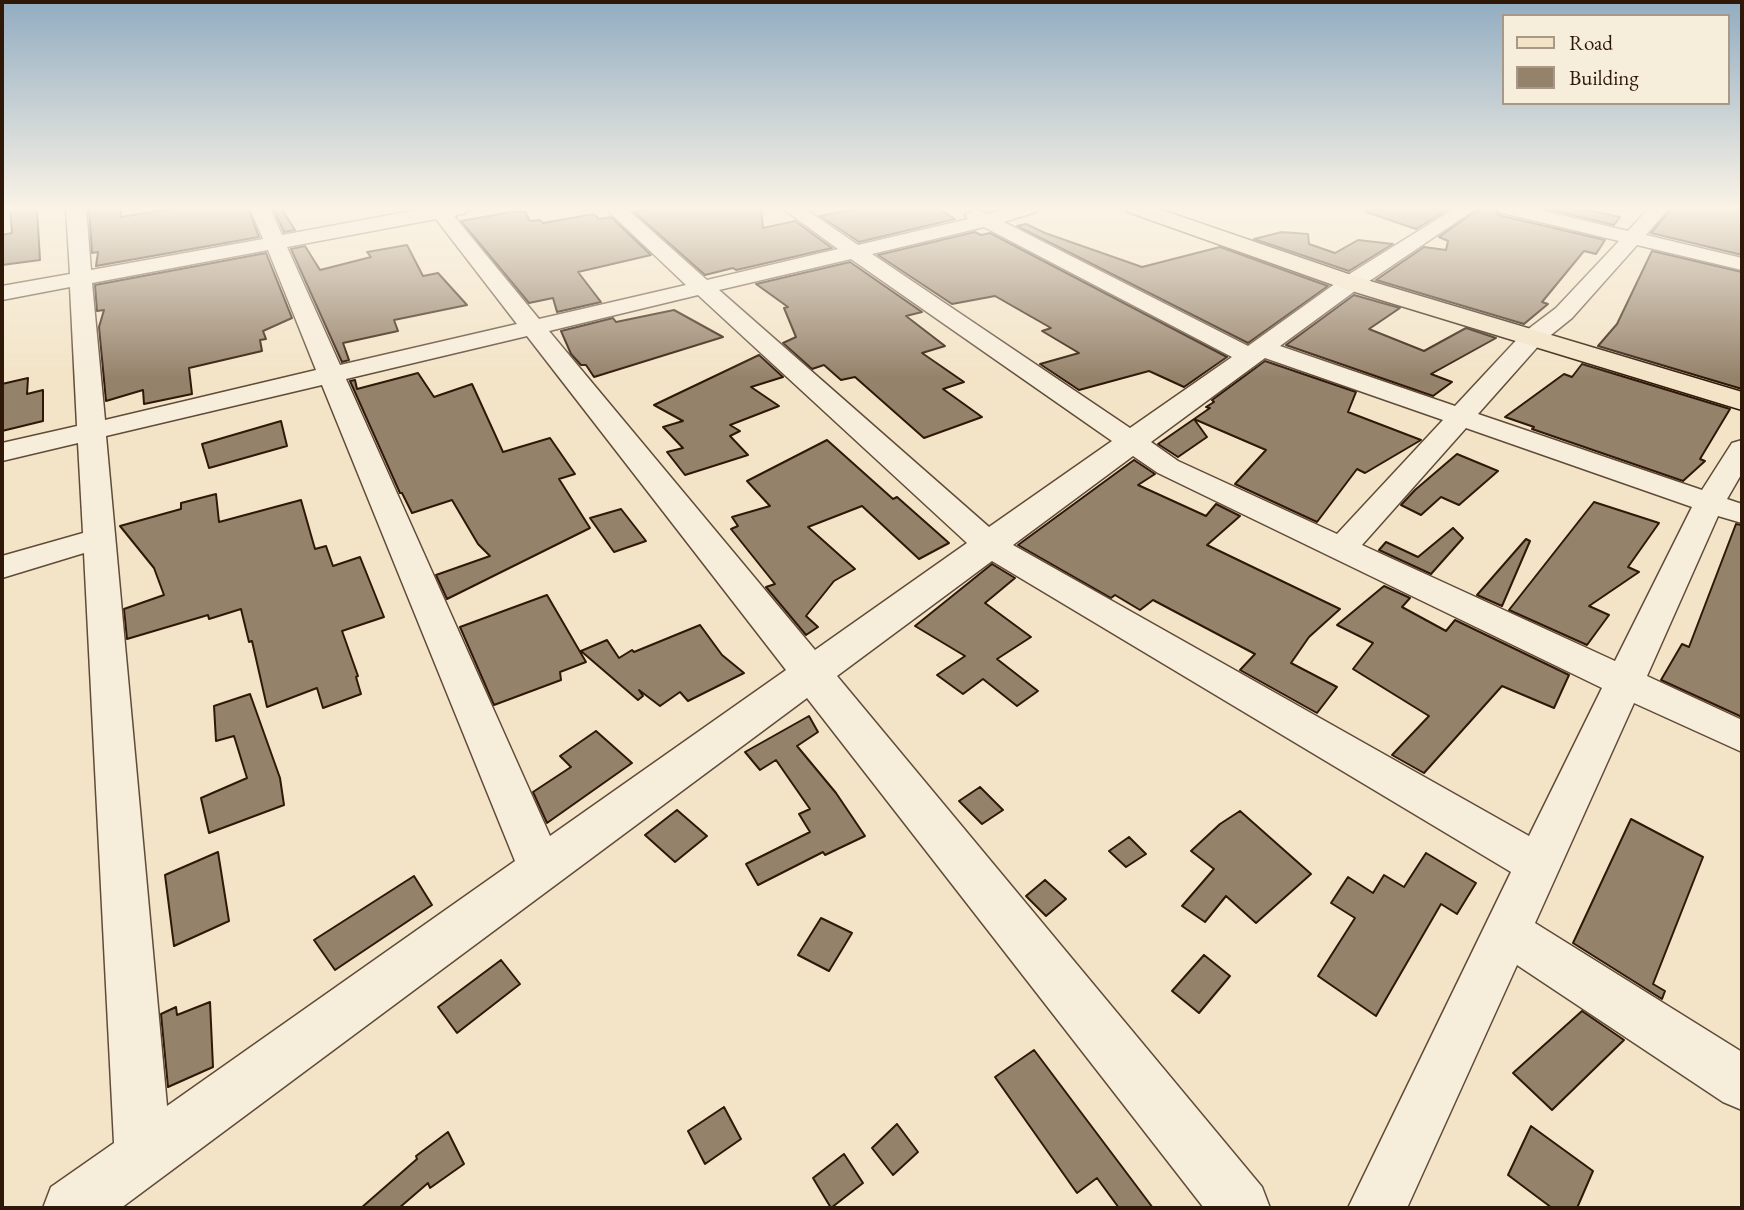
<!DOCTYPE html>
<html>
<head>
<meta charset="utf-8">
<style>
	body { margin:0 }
	#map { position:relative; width:1744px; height:1210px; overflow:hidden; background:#f3e4c7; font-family:"EB Garamond",serif }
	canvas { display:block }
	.frame { position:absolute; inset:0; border:4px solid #2f1808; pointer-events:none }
	.legend { position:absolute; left:1502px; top:14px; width:228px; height:91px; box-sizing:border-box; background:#f7eddb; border:2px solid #a79887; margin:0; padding:9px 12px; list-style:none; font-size:21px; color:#2f1808 }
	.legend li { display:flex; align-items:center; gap:14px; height:35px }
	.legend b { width:35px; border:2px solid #a79887 }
</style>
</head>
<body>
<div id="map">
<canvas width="1744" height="1210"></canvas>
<div class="frame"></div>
<ul class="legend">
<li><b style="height:9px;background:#f3e4c7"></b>Road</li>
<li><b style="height:19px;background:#95826b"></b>Building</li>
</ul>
</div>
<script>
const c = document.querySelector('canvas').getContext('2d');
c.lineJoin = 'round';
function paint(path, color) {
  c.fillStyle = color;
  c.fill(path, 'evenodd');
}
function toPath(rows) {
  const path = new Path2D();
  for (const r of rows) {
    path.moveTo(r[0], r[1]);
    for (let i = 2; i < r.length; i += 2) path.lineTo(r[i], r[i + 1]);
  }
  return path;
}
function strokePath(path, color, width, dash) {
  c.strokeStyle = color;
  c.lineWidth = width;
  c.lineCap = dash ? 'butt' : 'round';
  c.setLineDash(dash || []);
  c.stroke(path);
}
const building = toPath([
	[10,208,37,208,40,260,2,265,2,235,12,233,10,208],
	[89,208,120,208,121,217,174,208,248,208,259,237,96,266,98,252,92,253,89,208],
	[273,208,281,208,295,230,284,232,273,208],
	[652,208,761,208,763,228,795,221,832,248,736,270,733,268,705,275,634,212,652,208],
	[860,208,937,208,955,219,859,242,820,216,860,208],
	[1367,208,1450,208,1416,229,1366,212,1367,208],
	[1480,208,1495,208,1498,215,1605,240,1596,254,1584,251,1542,302,1548,304,1524,324,1376,280,1424,247,1446,250,1448,241,1439,237,1480,208],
	[1543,208,1580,208,1620,217,1614,225,1543,208],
	[1672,208,1742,208,1742,255,1651,233,1672,208],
	[511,212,525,212,530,221,540,220,543,223,594,214,599,219,611,217,651,255,578,272,601,302,557,312,553,298,529,303,461,221,511,212],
	[1026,224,1045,233,1142,267,1220,247,1328,286,1248,343,1017,226,1026,224],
	[975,232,981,235,990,233,1227,357,1184,387,1149,371,1079,390,1040,364,1079,353,1042,331,1051,328,995,296,952,304,878,255,975,232],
	[1282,232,1308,234,1309,244,1335,253,1358,240,1393,244,1349,271,1254,239,1282,232],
	[407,245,423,276,438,273,467,305,394,320,398,331,343,343,349,360,342,362,291,249,305,246,320,270,371,257,367,252,407,245],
	[1652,251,1742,272,1742,389,1598,346,1617,324,1652,251],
	[266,253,292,318,263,331,266,339,260,340,262,351,189,368,192,394,144,404,143,390,106,401,99,327,104,310,97,311,95,285,266,253],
	[850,262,922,312,906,316,945,346,922,353,964,382,943,389,982,417,924,438,855,377,841,380,824,365,812,369,783,343,796,337,784,308,788,307,756,284,850,262],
	[1354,295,1400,308,1369,329,1424,351,1466,328,1496,338,1431,374,1452,382,1433,396,1286,345,1354,295],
	[674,310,723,337,594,377,586,365,581,365,571,354,561,331,613,318,616,322,674,310],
	[759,355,783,377,751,387,779,406,730,425,740,431,730,436,748,455,685,475,667,452,683,448,663,427,683,421,654,405,759,355],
	[1265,361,1356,392,1348,412,1421,440,1365,473,1357,469,1317,522,1235,484,1266,450,1194,419,1207,437,1178,457,1158,444,1210,408,1206,407,1214,402,1212,400,1265,361],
	[1582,364,1730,409,1700,459,1705,461,1683,481,1532,429,1534,427,1505,417,1564,374,1572,377,1582,364],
	[418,373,434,397,472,384,503,452,550,438,575,474,559,479,590,528,447,599,436,575,490,556,478,544,452,500,412,513,402,493,400,493,350,381,355,380,357,389,418,373],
	[28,378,27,394,43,390,43,421,2,431,2,384,28,378],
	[281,421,287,446,209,468,202,444,281,421],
	[827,440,893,499,897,497,949,543,919,559,862,506,808,527,855,569,834,581,806,616,818,627,806,635,766,587,775,584,731,529,738,526,732,517,770,506,747,481,827,440],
	[1457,454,1498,471,1459,505,1441,497,1421,515,1401,505,1415,490,1457,454],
	[1134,460,1155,474,1138,485,1206,516,1216,504,1240,516,1207,545,1340,609,1309,637,1291,663,1337,687,1317,713,1240,670,1255,654,1153,600,1140,610,1115,595,1111,598,1018,545,1134,460],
	[216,494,219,522,301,500,315,549,326,546,333,566,360,557,384,617,342,631,358,676,356,677,361,694,323,708,317,688,267,707,252,641,249,642,241,609,209,619,208,615,127,639,124,609,164,595,154,568,120,526,181,509,181,503,216,494],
	[1594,502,1659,523,1628,567,1639,572,1589,606,1609,615,1587,645,1509,610,1594,502],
	[621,509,646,541,614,552,590,518,621,509],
	[1736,524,1742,525,1742,717,1661,680,1682,644,1689,647,1736,524],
	[1453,528,1463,538,1431,574,1379,550,1386,542,1418,557,1453,528],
	[1526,539,1530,541,1502,606,1477,595,1526,539],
	[992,564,1015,578,985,603,1031,637,997,659,1038,691,1017,706,983,679,963,694,937,675,965,656,915,626,992,564],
	[1384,586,1410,598,1402,607,1446,631,1455,620,1569,675,1554,708,1502,686,1424,773,1392,755,1429,716,1353,669,1373,643,1337,625,1384,586],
	[547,595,586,662,560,672,561,680,494,705,460,627,547,595],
	[700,625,722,655,744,673,688,701,680,692,660,706,639,690,643,696,638,700,581,651,607,640,619,658,632,650,634,652,700,625],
	[250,694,280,778,284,805,209,833,201,798,247,778,234,736,216,741,214,706,250,694],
	[809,716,818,732,797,746,836,793,865,836,825,855,823,852,758,885,746,864,810,832,799,814,810,809,776,760,760,770,745,752,809,716],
	[596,731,632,763,547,823,533,792,571,767,560,756,596,731],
	[980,787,1003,810,982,824,959,801,980,787],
	[677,810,707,836,675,862,645,835,677,810],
	[1240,811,1311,874,1256,923,1226,896,1205,922,1182,906,1214,869,1191,851,1220,824,1240,811],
	[1631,819,1703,857,1653,984,1665,991,1662,999,1573,943,1631,819],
	[1129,837,1146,854,1126,867,1109,851,1129,837],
	[218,852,229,921,174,946,165,875,218,852],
	[1426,853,1476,883,1457,914,1441,904,1376,1016,1318,976,1355,918,1331,903,1348,877,1373,893,1384,875,1404,887,1426,853],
	[414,876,432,905,335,970,314,940,414,876],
	[1045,880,1066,899,1046,916,1026,896,1045,880],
	[821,918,852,933,829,971,798,955,821,918],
	[1204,955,1230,976,1199,1013,1172,991,1204,955],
	[501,960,520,984,457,1033,438,1007,501,960],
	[210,1002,213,1067,168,1087,161,1014,176,1007,177,1015,210,1002],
	[1582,1011,1624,1040,1552,1110,1513,1073,1582,1011],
	[1034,1050,1153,1208,1119,1208,1097,1178,1077,1193,995,1077,1034,1050],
	[724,1107,741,1139,705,1164,688,1131,724,1107],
	[897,1124,918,1152,893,1175,872,1148,897,1124],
	[1531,1126,1593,1171,1577,1208,1552,1208,1508,1175,1531,1126],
	[448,1132,464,1164,430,1188,428,1183,399,1208,361,1208,417,1159,416,1156,448,1132],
	[844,1154,863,1183,831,1208,813,1178,844,1154]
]);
paint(building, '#95826b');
strokePath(building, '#2f1808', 2);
const minor = toPath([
	[66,208,86,208,91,270,263,239,250,208,270,208,282,235,428,208,468,208,466,213,454,216,539,319,686,285,605,208,626,208,707,280,838,249,782,208,804,208,858,245,968,219,965,215,975,209,988,214,1008,208,1038,208,1036,212,1004,222,1248,346,1343,278,1455,208,1477,208,1359,288,1280,346,1455,406,1523,333,1556,308,1619,241,1499,212,1497,208,1531,208,1628,231,1649,208,1669,208,1646,235,1742,258,1742,270,1637,245,1572,318,1541,343,1478,414,1702,490,1732,443,1742,440,1742,473,1727,499,1742,504,1742,523,1718,516,1647,676,1742,720,1742,752,1634,703,1535,923,1742,1052,1742,1110,1723,1102,1517,965,1407,1208,1348,1208,1511,872,992,561,837,676,1262,1187,1270,1208,1204,1208,807,698,121,1208,43,1208,51,1187,114,1143,84,553,2,578,2,556,83,533,78,443,2,461,2,443,77,426,70,287,2,300,2,286,70,274,66,208],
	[436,219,517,324,340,365,287,247,436,219],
	[984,227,1232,357,1130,428,872,254,984,227],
	[268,250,316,370,105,420,92,283,268,250],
	[851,259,1112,441,989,527,719,290,851,259],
	[698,295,967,543,815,650,549,331,698,295],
	[527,336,786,670,550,836,346,379,527,336],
	[1265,358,1443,420,1337,534,1178,461,1151,442,1265,358],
	[322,385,515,861,167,1106,106,436,322,385],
	[1466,428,1692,507,1615,661,1362,545,1466,428],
	[1133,456,1158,473,1602,688,1529,836,1013,545,1133,456]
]);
const major = toPath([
	[1125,208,1156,208,1360,278,1742,392,1742,410,1342,288,1128,212,1125,208]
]);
strokePath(minor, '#604b38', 3);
strokePath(major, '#2f1808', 3);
paint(minor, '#f7eddb');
paint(major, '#f3e4c7');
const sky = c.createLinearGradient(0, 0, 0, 378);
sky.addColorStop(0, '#91acc1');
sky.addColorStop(0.55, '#faf3e6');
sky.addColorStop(1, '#faf3e600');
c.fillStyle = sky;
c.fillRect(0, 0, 1744, 378);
</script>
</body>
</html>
